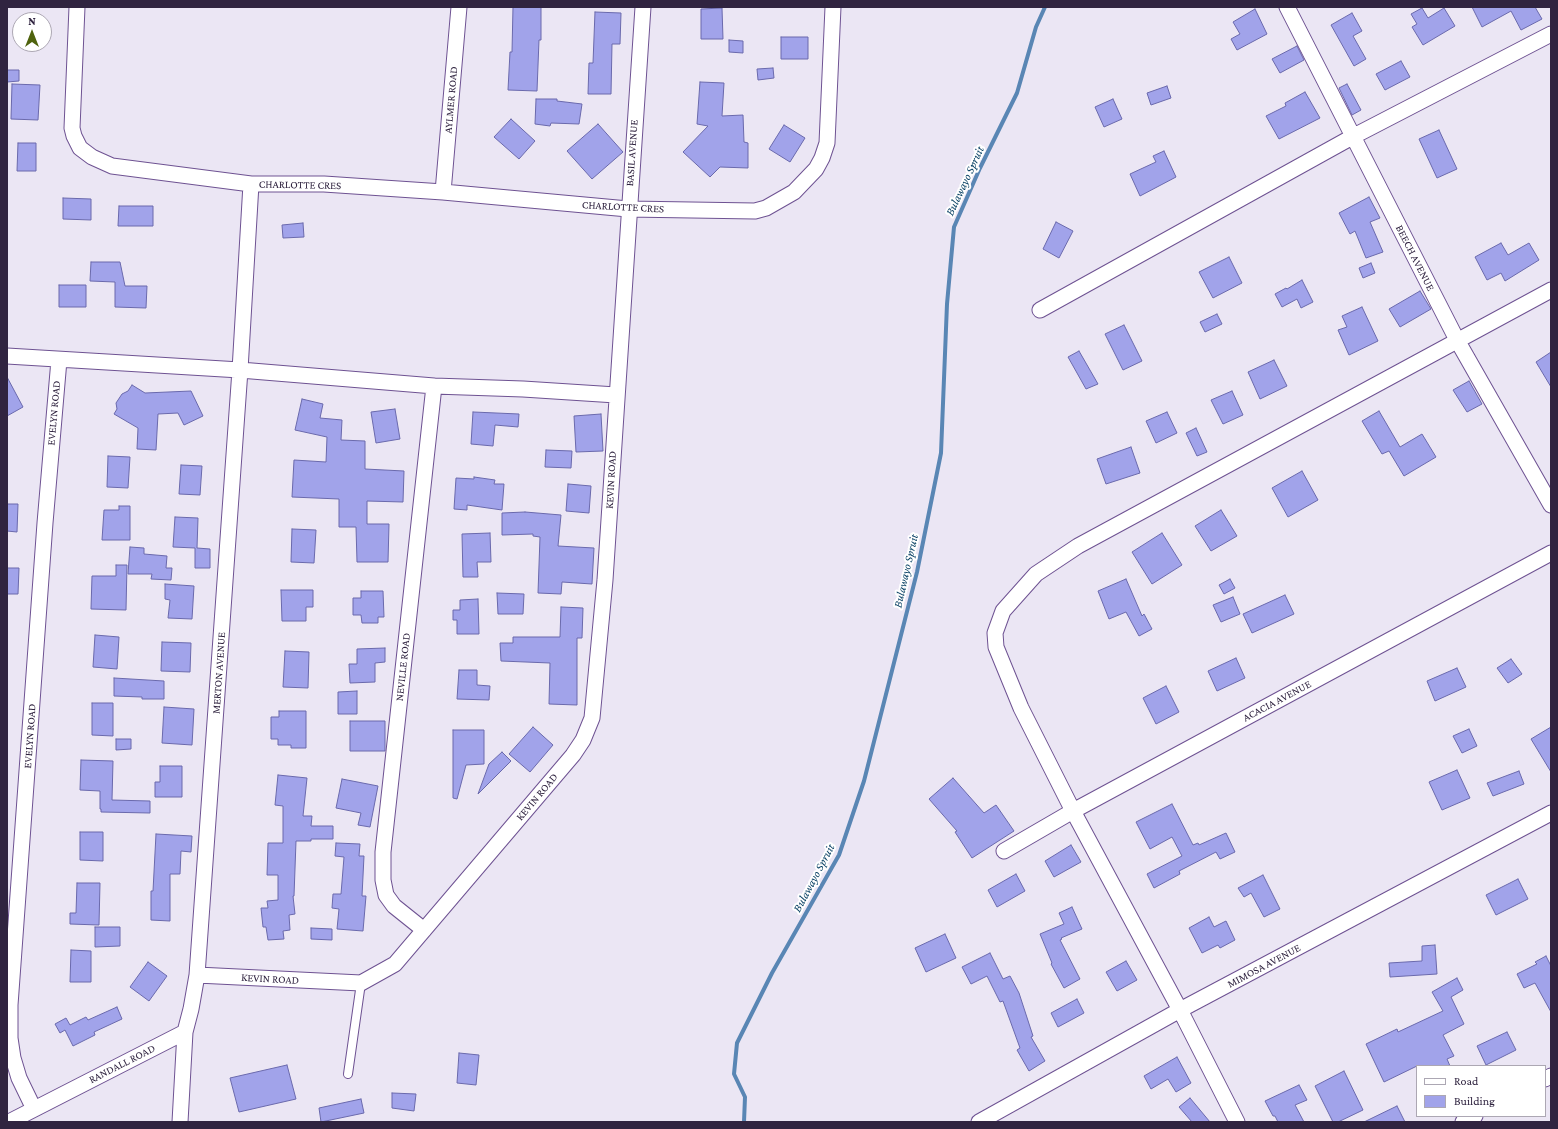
<!DOCTYPE html>
<html>
<head>
<meta charset="utf-8">
<style>
	body { margin:0 }
	#map { position:relative; width:1558px; height:1129px; overflow:hidden; background:#ebe6f4; font-family:"Crimson Pro",serif }
	canvas { display:block }
	.frame { position:absolute; inset:0; border:8px solid #302440; pointer-events:none }
	.legend { position:absolute; left:1416px; top:1065px; width:130px; height:52px; box-sizing:border-box; background:#fff; border:1px solid #aca7b3; margin:0; padding:5px 7px; list-style:none; font-size:12px; color:#302440 }
	.legend li { display:flex; align-items:center; gap:8px; height:20px }
	.legend b { width:20px; border:1px solid #aca7b3 }
	.north { position:absolute; left:12px; top:12px; width:40px; height:40px; box-sizing:border-box; background:#fff; border:1px solid #aca7b3; border-radius:50%; rotate:0deg; font-size:11px; font-weight:700; line-height:16px; text-align:center; color:#302440 }
	.north::after { content:''; display:block; margin:auto; width:14px; height:18px; background:#4f630e; clip-path:polygon(50% 0,100% 100%,50% 72%,0 100%) }
</style>
</head>
<body>
<div id="map">
<canvas width="1558" height="1129"></canvas>
<div class="frame"></div>
<ul class="legend">
<li><b style="height:5px;background:#fff"></b>Road</li>
<li><b style="height:11px;background:#a1a3ea"></b>Building</li>
</ul>
<div class="north">N</div>
</div>
<script>
const c = document.querySelector('canvas').getContext('2d');
c.lineJoin = 'round';
function toPath(rows) {
  const path = new Path2D();
  for (const r of rows) {
    path.moveTo(r[0], r[1]);
    for (let i = 2; i < r.length; i += 2) path.lineTo(r[i], r[i + 1]);
  }
  return path;
}
function strokePath(path, color, width, dash) {
  c.strokeStyle = color;
  c.lineWidth = width;
  c.lineCap = dash ? 'butt' : 'round';
  c.setLineDash(dash || []);
  c.stroke(path);
}
function paint(path, color) {
  c.fillStyle = color;
  c.fill(path, 'evenodd');
}
function drawText(font, color, halo, rows, align = 'center') {
  c.font = font + ' "Crimson Pro",serif';
  c.lineWidth = 4;
  c.setLineDash([]);
  c.textBaseline = 'middle';
  c.strokeStyle = halo;
  c.fillStyle = color;
  for (const [text, x, y, turn = 0] of rows) {
    c.save();
    c.translate(x, y);
    c.rotate((+turn || 0) * Math.PI / 180);
    c.textAlign = isNaN(turn) ? turn : align;
    if (halo) c.strokeText(text, 0, 0);
    c.fillText(text, 0, 0);
    c.restore();
  }
}
strokePath(toPath([
	[744,1122,745,1097,734,1074,737,1043,772,973,839,855,864,781,917,572,941,453,947,304,954,227,980,168,1017,93,1036,27,1045,7]
]), '#5986b4', 4);
const building = toPath([
	[513,7,541,7,541,40,539,40,537,91,508,90,510,52,512,52,513,7],
	[1472,7,1535,7,1542,19,1521,30,1511,11,1482,27,1472,7],
	[722,8,723,39,701,39,701,9,722,8],
	[1422,8,1428,18,1444,8,1455,26,1423,45,1412,27,1417,24,1411,14,1422,8],
	[1255,9,1267,34,1237,50,1231,39,1240,34,1233,22,1255,9],
	[595,12,621,13,620,44,612,44,611,94,588,94,589,63,593,63,595,12],
	[1352,13,1362,31,1353,36,1366,59,1354,66,1331,25,1352,13],
	[781,37,808,37,808,59,781,59,781,37],
	[729,40,743,41,743,53,729,52,729,40],
	[1297,46,1304,60,1280,73,1272,59,1297,46],
	[1401,61,1410,77,1385,90,1376,74,1401,61],
	[773,68,774,78,758,80,757,69,773,68],
	[7,70,19,70,19,81,7,82,7,70],
	[700,82,724,83,722,116,743,115,744,142,748,143,748,168,720,167,710,177,683,152,708,126,697,124,700,82],
	[12,84,40,85,38,120,11,119,12,84],
	[1347,84,1361,110,1352,115,1339,88,1347,84],
	[1167,86,1171,98,1151,105,1147,93,1167,86],
	[1305,92,1320,118,1279,139,1266,116,1286,106,1285,103,1305,92],
	[536,99,557,99,557,101,582,104,579,124,551,123,550,126,535,124,536,99],
	[1113,99,1122,119,1104,127,1095,107,1113,99],
	[511,119,535,141,519,159,494,137,511,119],
	[598,124,623,152,592,179,567,151,598,124],
	[784,125,805,138,790,162,769,149,784,125],
	[1439,130,1457,169,1437,178,1419,139,1439,130],
	[18,143,36,143,36,171,17,171,18,143],
	[1164,151,1176,177,1140,196,1130,174,1156,162,1153,156,1164,151],
	[1369,197,1380,218,1370,222,1383,252,1366,258,1355,231,1350,234,1339,213,1369,197],
	[63,198,91,199,91,220,63,219,63,198],
	[119,206,153,206,153,226,118,226,119,206],
	[1056,222,1073,231,1059,258,1043,249,1056,222],
	[303,223,304,237,283,238,282,225,303,223],
	[1501,243,1508,255,1529,243,1539,260,1505,281,1501,273,1487,280,1475,257,1501,243],
	[1229,257,1242,283,1213,298,1199,272,1229,257],
	[91,262,120,262,125,286,147,286,146,308,115,307,115,282,90,281,91,262],
	[1371,263,1375,273,1363,278,1359,268,1371,263],
	[1302,280,1313,302,1301,308,1297,299,1282,307,1275,294,1286,288,1287,289,1302,280],
	[59,285,86,285,86,307,59,307,59,285],
	[1420,291,1431,309,1400,327,1389,309,1420,291],
	[1362,307,1378,341,1349,355,1338,330,1347,327,1342,316,1362,307],
	[1217,314,1222,324,1205,332,1200,322,1217,314],
	[1124,325,1142,361,1123,370,1105,334,1124,325],
	[1079,351,1098,384,1086,389,1068,357,1079,351],
	[1551,352,1551,387,1536,362,1551,352],
	[1274,360,1287,386,1260,399,1248,372,1274,360],
	[7,377,23,407,7,416,7,377],
	[1469,381,1482,404,1467,412,1453,390,1469,381],
	[132,385,145,393,191,391,203,416,184,425,178,413,158,414,156,450,137,449,138,428,114,414,117,409,116,403,122,394,128,391,132,385],
	[1232,391,1243,415,1223,424,1211,400,1232,391],
	[302,399,323,404,320,418,342,420,341,440,365,441,365,469,404,471,403,502,367,501,367,524,389,524,388,562,357,562,356,527,339,527,339,499,292,497,294,460,326,462,327,437,295,430,302,399],
	[395,409,400,439,376,443,371,412,395,409],
	[1379,411,1400,447,1422,434,1436,457,1404,476,1389,451,1382,454,1362,421,1379,411],
	[473,412,519,414,518,427,495,425,493,446,471,444,473,412],
	[1167,412,1177,433,1156,443,1146,421,1167,412],
	[601,414,603,451,576,452,574,416,601,414],
	[1196,428,1207,452,1197,456,1186,433,1196,428],
	[1131,447,1140,473,1106,484,1097,459,1131,447],
	[546,450,572,451,571,468,545,467,546,450],
	[108,456,130,457,128,488,107,487,108,456],
	[181,465,202,466,200,495,179,494,181,465],
	[1302,471,1318,500,1288,517,1272,488,1302,471],
	[474,477,495,480,494,484,504,484,502,510,467,505,467,510,454,509,456,478,474,479,474,477],
	[568,484,591,486,589,513,566,511,568,484],
	[7,504,18,504,17,532,7,531,7,504],
	[119,506,130,506,130,540,102,540,104,510,119,510,119,506],
	[1221,510,1237,536,1211,551,1195,526,1221,510],
	[525,512,561,515,558,546,594,548,592,584,562,582,561,594,538,593,540,537,533,536,533,534,502,535,502,513,525,512],
	[175,517,198,518,197,548,210,549,210,568,195,568,195,548,173,547,175,517],
	[292,529,316,530,314,563,291,562,292,529],
	[490,533,491,562,477,562,478,577,463,577,462,534,490,533],
	[1162,533,1182,565,1152,584,1132,552,1162,533],
	[130,547,144,548,144,554,167,556,166,568,172,568,171,580,151,579,152,574,128,574,130,547],
	[116,565,127,565,126,610,91,609,92,576,116,576,116,565],
	[7,568,19,568,18,594,7,594,7,568],
	[1126,579,1142,616,1144,614,1152,629,1139,636,1126,612,1109,619,1098,591,1126,579],
	[1230,579,1235,588,1224,594,1219,585,1230,579],
	[165,584,194,586,192,619,168,618,170,600,165,599,165,584],
	[281,590,313,590,313,607,306,607,306,621,282,621,281,590],
	[361,591,383,591,384,617,378,617,378,623,362,623,361,615,353,615,353,598,361,598,361,591],
	[497,593,524,594,523,614,498,614,497,593],
	[1285,595,1294,614,1252,633,1243,614,1285,595],
	[1233,597,1240,614,1221,622,1213,605,1233,597],
	[478,599,479,634,457,634,457,620,453,620,453,610,460,610,460,600,478,599],
	[561,607,583,608,582,638,577,638,577,705,549,704,550,663,501,661,500,643,513,643,513,637,560,637,561,607],
	[95,635,119,637,117,669,93,667,95,635],
	[162,642,191,643,190,672,161,671,162,642],
	[385,648,385,662,375,663,375,682,350,683,349,664,357,664,357,649,385,648],
	[285,651,309,652,308,688,283,687,285,651],
	[1236,658,1245,678,1217,691,1208,671,1236,658],
	[1511,659,1522,674,1508,683,1497,668,1511,659],
	[1457,668,1466,687,1435,701,1427,681,1457,668],
	[459,670,477,670,477,685,490,686,489,700,457,699,459,670],
	[114,678,164,681,164,699,142,699,142,697,114,696,114,678],
	[1166,686,1179,712,1156,724,1143,698,1166,686],
	[357,691,357,714,338,714,338,692,357,691],
	[92,703,113,703,113,736,92,735,92,703],
	[164,707,194,709,192,745,162,743,164,707],
	[279,711,306,711,306,748,291,748,291,745,278,745,278,739,271,739,271,717,279,717,279,711],
	[350,721,385,721,385,751,350,751,350,721],
	[533,727,553,745,530,772,509,754,533,727],
	[1551,727,1551,772,1531,739,1551,727],
	[1469,729,1477,746,1462,753,1453,736,1469,729],
	[453,730,484,730,484,764,466,765,457,799,453,798,453,730],
	[116,739,131,739,131,749,116,750,116,739],
	[502,752,511,761,478,794,489,764,502,752],
	[81,760,113,761,112,800,150,801,150,813,101,812,101,809,100,809,100,791,80,790,81,760],
	[160,766,182,766,182,797,155,797,155,782,160,782,160,766],
	[1457,770,1470,798,1442,810,1429,782,1457,770],
	[1519,771,1524,784,1493,796,1487,783,1519,771],
	[278,775,307,778,303,816,312,816,311,826,333,826,333,839,311,839,311,841,296,841,294,896,293,896,295,914,289,915,290,930,283,931,284,939,268,940,266,927,263,927,261,908,268,908,267,901,278,900,278,875,267,875,268,843,283,843,283,806,275,805,278,775],
	[953,778,984,813,996,805,1014,831,972,858,955,832,957,831,929,799,953,778],
	[342,779,378,786,370,827,358,825,361,813,336,808,342,779],
	[1172,804,1193,845,1198,843,1199,845,1226,833,1235,852,1220,859,1216,852,1179,871,1180,874,1154,888,1147,874,1182,856,1172,837,1150,849,1136,822,1172,804],
	[80,832,103,832,103,861,80,860,80,832],
	[156,834,192,836,191,852,181,851,180,874,170,874,170,921,151,920,151,891,153,891,156,834],
	[336,843,360,844,359,856,364,856,362,896,366,896,363,931,337,929,339,909,332,908,333,894,341,894,344,857,335,856,336,843],
	[1071,845,1081,862,1054,877,1045,861,1071,845],
	[1016,874,1025,891,997,907,988,890,1016,874],
	[1263,875,1280,909,1264,917,1251,893,1244,897,1238,888,1263,875],
	[1518,879,1528,899,1496,915,1486,895,1518,879],
	[77,883,100,883,99,925,70,924,70,913,76,913,77,883],
	[1072,907,1082,929,1061,938,1062,939,1060,940,1080,979,1064,988,1051,964,1052,963,1040,934,1064,924,1059,913,1072,907],
	[1209,917,1214,927,1226,921,1235,940,1220,948,1218,945,1202,953,1189,928,1209,917],
	[95,927,120,927,120,946,95,947,95,927],
	[311,928,332,929,332,940,311,939,311,928],
	[945,934,956,958,926,972,915,948,945,934],
	[1435,945,1437,974,1390,977,1389,963,1422,961,1422,946,1435,945],
	[71,950,91,951,91,982,70,982,71,950],
	[990,953,1003,979,1010,976,1019,993,1033,1036,1031,1037,1045,1061,1029,1071,1017,1050,1020,1048,1003,1001,1000,1002,987,976,971,984,962,967,990,953],
	[1546,956,1551,966,1551,1012,1535,983,1524,988,1517,974,1537,964,1535,962,1546,956],
	[1126,961,1137,980,1117,991,1106,972,1126,961],
	[148,962,167,976,149,1001,130,987,148,962],
	[1457,978,1463,990,1451,997,1464,1024,1443,1035,1454,1056,1447,1059,1450,1066,1417,1066,1384,1082,1366,1044,1397,1029,1398,1032,1443,1011,1432,992,1457,978],
	[1077,999,1084,1013,1058,1027,1051,1013,1077,999],
	[117,1007,122,1019,94,1032,95,1035,73,1046,65,1030,60,1033,55,1024,66,1018,70,1025,86,1017,88,1020,117,1007],
	[1507,1032,1516,1050,1486,1065,1477,1046,1507,1032],
	[459,1053,479,1055,476,1085,457,1083,459,1053],
	[1177,1057,1191,1083,1176,1092,1168,1079,1151,1089,1144,1076,1177,1057],
	[287,1065,296,1099,239,1112,230,1078,287,1065],
	[1344,1071,1363,1110,1338,1122,1333,1122,1315,1086,1344,1071],
	[1299,1085,1307,1100,1295,1105,1304,1122,1278,1122,1275,1116,1273,1116,1265,1101,1299,1085],
	[392,1093,416,1094,414,1111,392,1108,392,1093],
	[1190,1098,1210,1122,1192,1122,1179,1107,1190,1098],
	[361,1099,364,1113,321,1122,319,1108,361,1099],
	[1397,1106,1405,1122,1364,1122,1397,1106]
]);
paint(building, '#a1a3ea');
strokePath(building, '#6a69ac', 1);
const service = toPath([
	[348,1074,361,983]
]);
const minor = toPath([
	[77,7,72,128,74,136,80,148,92,157,112,166,251,184,324,184,443,192,628,209,755,211,766,208,794,192,816,169,822,158,827,143,833,7],
	[1287,7,1457,340,1551,505],
	[443,192,459,7],
	[1040,310,1354,136,1551,34],
	[7,356,240,370,434,386,523,389,616,395],
	[1004,851,1073,811,1551,553],
	[424,930,394,906,386,895,383,880,383,852,434,386],
	[197,975,361,983,395,964,573,755,583,740,592,718,605,580,643,7],
	[1545,1079,1551,1076],
	[34,1109,19,1078,13,1058,10,1038,10,1005,45,523,59,360],
	[9,1122,185,1032,191,1009,197,975,240,370,251,184],
	[180,1122,185,1032],
	[979,1122,1180,1010,1551,813],
	[1237,1122,1180,1010,1073,811,1021,708,996,647,995,633,1003,611,1036,574,1078,546,1551,290],
	[1463,1122,1475,1116]
]);
strokePath(service, '#6e5292', 10);
strokePath(minor, '#6e5292', 17);
strokePath(service, '#fff', 8);
strokePath(minor, '#fff', 15);
drawText('11px', '#302440', '#fff', [
	["AYLMER ROAD",451,100,-85],
	["BASIL AVENUE",632,153,-86],
	["CHARLOTTE CRES",300,185,1],
	["CHARLOTTE CRES",623,207,3],
	["BEECH AVENUE",1415,258,63],
	["EVELYN ROAD",54,413,-85],
	["KEVIN ROAD",611,480,-87],
	["NEVILLE ROAD",403,667,-84],
	["MERTON AVENUE",219,673,-86],
	["ACACIA AVENUE",1277,701,-28],
	["EVELYN ROAD",30,736,-86],
	["KEVIN ROAD",537,797,-50],
	["MIMOSA AVENUE",1264,966,-28],
	["KEVIN ROAD",270,979,3],
	["RANDALL ROAD",122,1064,-27]
]);
drawText('italic 12px', '#094164', '#fff', [
	["Bulawayo Spruit",965,181,-65],
	["Bulawayo Spruit",906,571,-77],
	["Bulawayo Spruit",814,878,-62]
]);
</script>
</body>
</html>
